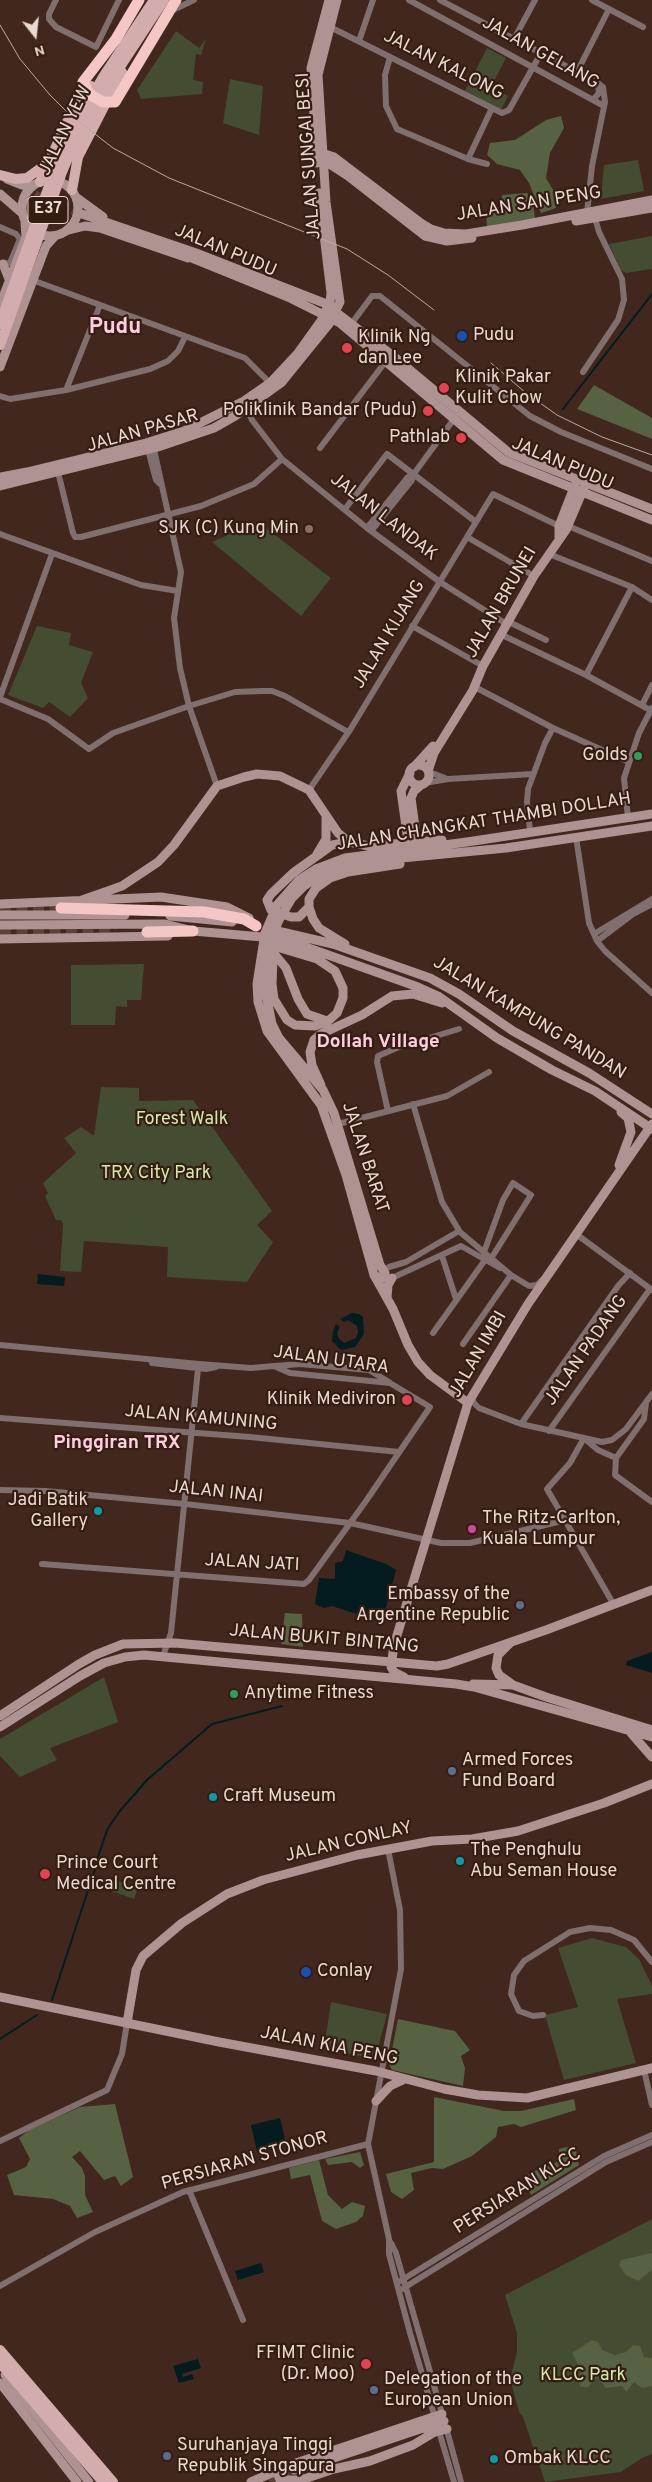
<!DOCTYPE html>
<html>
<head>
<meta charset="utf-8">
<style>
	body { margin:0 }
	#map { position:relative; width:652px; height:2482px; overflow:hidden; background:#41271d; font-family:Overpass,sans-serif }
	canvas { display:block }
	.north { position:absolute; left:10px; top:10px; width:50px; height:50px; -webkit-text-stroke:4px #361d13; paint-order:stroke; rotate:164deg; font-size:14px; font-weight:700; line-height:20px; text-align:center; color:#ead9d2 }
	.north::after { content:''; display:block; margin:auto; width:18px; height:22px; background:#ead9d2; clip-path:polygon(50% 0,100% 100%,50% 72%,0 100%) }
</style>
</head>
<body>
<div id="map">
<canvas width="652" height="2482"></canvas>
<div class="north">N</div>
</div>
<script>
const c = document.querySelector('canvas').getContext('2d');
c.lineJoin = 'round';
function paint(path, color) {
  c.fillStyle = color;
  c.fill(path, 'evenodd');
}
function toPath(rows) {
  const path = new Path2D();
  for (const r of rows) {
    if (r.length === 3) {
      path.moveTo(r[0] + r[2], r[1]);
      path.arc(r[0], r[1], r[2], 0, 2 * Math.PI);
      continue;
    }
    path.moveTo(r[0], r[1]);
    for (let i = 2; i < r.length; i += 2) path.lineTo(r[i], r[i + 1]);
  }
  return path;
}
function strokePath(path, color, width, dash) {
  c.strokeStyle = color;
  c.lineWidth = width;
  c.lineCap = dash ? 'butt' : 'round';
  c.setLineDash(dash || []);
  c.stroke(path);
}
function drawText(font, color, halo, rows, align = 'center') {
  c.font = font + ' Overpass,sans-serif';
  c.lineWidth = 4.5;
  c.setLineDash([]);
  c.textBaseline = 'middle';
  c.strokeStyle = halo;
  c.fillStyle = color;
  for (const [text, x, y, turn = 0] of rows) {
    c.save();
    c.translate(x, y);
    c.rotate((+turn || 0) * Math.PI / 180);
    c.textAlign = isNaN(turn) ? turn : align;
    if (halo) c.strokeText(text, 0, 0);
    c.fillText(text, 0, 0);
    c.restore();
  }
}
paint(toPath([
	[176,31,199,48,206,39,201,55,196,54,193,80,203,82,202,94,141,99,137,90],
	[487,48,506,58,491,87,508,96,501,110,465,91],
	[230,79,263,86,259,135,223,123],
	[638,160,644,191,601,199,604,165],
	[652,236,652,269,626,273,621,270,609,244],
	[258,522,331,578,301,616,212,542],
	[37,626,71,633,69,645,93,652,81,683,88,698,70,717,49,702,43,708,8,695],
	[144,964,141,1000,127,1000,127,1007,116,1006,115,1025,71,1025,71,965],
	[101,1087,139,1088,139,1101,193,1100,272,1211,257,1225,273,1242,247,1282,167,1277,168,1247,84,1241,81,1272,60,1271,63,1224,61,1220,56,1220,45,1196,48,1193,43,1183,76,1153,64,1138,81,1127,94,1136],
	[104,1677,118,1722,50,1748,57,1760,20,1777,0,1756,0,1739],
	[115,1880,138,1888,134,1899,111,1891],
	[592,1938,626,1947,639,1959,652,1986,652,1994,617,1999,636,2063,564,2080,545,2015,578,2007,558,1948],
	[331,2002,387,2014,375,2059,324,2049],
	[652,2219,652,2454,642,2458,621,2472,545,2482,523,2417,519,2412,510,2379,517,2352,517,2333,505,2295]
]), '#444d31');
paint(toPath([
	[561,116,564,128,550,153,546,178,555,193,556,208,541,213,529,183,520,170,497,164,487,155,490,143,515,140,546,120],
	[527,193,533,201,535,220,487,227,486,214,500,210,502,195],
	[594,385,652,418,652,439,577,409],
	[285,1613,302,1614,303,1647,281,1644],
	[398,2019,455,2031,470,2050,461,2056,465,2068,463,2086,392,2070,389,2065],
	[434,2097,504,2111,521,2111,574,2099,576,2110,521,2127,514,2124,498,2127,496,2137,472,2156,443,2169,432,2168,411,2173,414,2190,402,2199,391,2192,386,2174,434,2162],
	[115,2104,133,2177,121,2186,115,2176,104,2180,80,2151,72,2157,82,2168,85,2176,85,2195,93,2212,77,2218,70,2206,53,2199,14,2195,7,2175,26,2167,30,2159,19,2138,29,2130,80,2107],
	[575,2145,579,2165,531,2195,525,2183,528,2174,559,2161,559,2149],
	[360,2152,364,2165,360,2168,352,2162,328,2165,325,2159],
	[319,2160,328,2195,342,2209,352,2202,365,2206,363,2216,356,2222,336,2229,322,2221,310,2175,291,2179,289,2168],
	[652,2253,652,2270,638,2281,626,2275,619,2265,621,2260],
	[592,2340,598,2342,602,2350,615,2355,626,2352,633,2345,640,2346,644,2357,652,2358,652,2386,642,2388,634,2382,626,2392,622,2386,606,2388,597,2377,588,2387,581,2387,578,2381,581,2370,572,2353]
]), '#566241');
paint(toPath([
	[38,1274,65,1277,64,1286,37,1284],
	[352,1313,359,1314,363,1317,364,1334,355,1347,341,1350,332,1341,333,1331,336,1324,340,1327,337,1333,339,1339,344,1343,356,1338,358,1332,357,1326,348,1320,344,1322,340,1319],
	[346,1550,386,1564,396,1570,382,1622,332,1606,324,1608,315,1604,319,1578,335,1579,335,1563,343,1561],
	[652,1652,652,1673,626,1665,627,1661],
	[280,2118,286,2144,257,2151,251,2125],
	[261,2263,264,2272,238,2280,235,2271],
	[198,2359,201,2368,182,2374,183,2377,192,2374,194,2379,179,2383,173,2366]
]), '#041b20');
strokePath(toPath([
	[563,409,652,294],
	[97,1860,107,1830,119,1812,147,1780,212,1724,282,1706],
	[52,2000,96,1866],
	[0,2039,37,2015]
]), '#041b20', 2);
strokePath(toPath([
	[22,190,82,214],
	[269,2482,304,2471]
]), '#5a4238', 9, [9, 4.5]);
strokePath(toPath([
	[0,908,61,908],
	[0,934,116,933]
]), '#5a4238', 11, [11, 5.5]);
strokePath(toPath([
	[56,0,49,14,49,19,56,27,96,47],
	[409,0,604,106],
	[440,0,598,83,603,87,605,102,592,166,587,213],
	[592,0,643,27],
	[171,11,194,0],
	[330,27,502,113,509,110,541,53],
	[514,39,535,0],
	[359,41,373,0],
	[96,47,119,0],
	[390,57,385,75,386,106,397,129,468,159,487,164],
	[577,72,609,9],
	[593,100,599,93,598,83],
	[468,159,492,108],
	[0,227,16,234,20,239,10,263,1,264],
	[32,280,245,358,270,383],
	[352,323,372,296,380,296,530,416,561,432,652,469],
	[583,372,618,320,624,300,622,279,599,232,595,218],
	[66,390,100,305],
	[0,396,10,399,66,390,150,369,168,361,178,351,185,337],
	[249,405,248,411,252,420,282,459,367,528,440,582,508,625],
	[153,445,181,572,174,618,180,668,189,706,217,786],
	[147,446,156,480,160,484],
	[320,448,386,361],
	[58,472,73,533,75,537,81,537,201,506,254,484,282,459],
	[345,509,387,454,476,522],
	[568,526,652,561],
	[367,528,408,477,413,475],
	[371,531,412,480,413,475,454,419],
	[0,534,141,585,178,591],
	[467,537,534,576],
	[549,554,632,587,652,600],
	[509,622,546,640],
	[412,626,483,666],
	[502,635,586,675,652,711],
	[586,675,632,587],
	[473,686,553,728,629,762],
	[0,697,52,554],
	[0,699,48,719,89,749,113,733,189,706,235,692,262,691,272,691,285,696,348,732],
	[642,705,652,685],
	[429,772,445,778],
	[425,783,448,779,533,774],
	[309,790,350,730,493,494,559,526],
	[628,818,624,778,639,733,652,708],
	[530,831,527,802,528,789,545,743,553,728],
	[576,837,589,923,597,941,605,951,652,993],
	[594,934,652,899],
	[597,941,633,914,652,904],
	[413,1104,442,1202,460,1232,511,1275,529,1286,537,1285,541,1281],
	[388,1111,377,1062,378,1056,399,1047,459,1029],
	[338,1124,447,1096,489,1072],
	[576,1234,652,1290],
	[484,1252,503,1200,513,1183,531,1195,492,1257],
	[442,1256,456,1299],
	[389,1267,406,1262,459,1231],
	[392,1278,461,1246,500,1268],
	[433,1333,485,1260],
	[463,1344,511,1275],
	[0,1345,199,1364,251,1368,274,1366,290,1373,390,1383,430,1407,366,1501,309,1580,304,1584,42,1564],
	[152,1363,206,1369,216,1367],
	[275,1366,300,1364,369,1370,389,1382],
	[473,1394,473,1402,479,1408,521,1424,602,1442,612,1440,626,1429,652,1394],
	[0,1418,250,1437,399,1452],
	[521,1424,618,1286,630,1273],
	[549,1431,650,1289],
	[584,1438,570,1463,547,1489,614,1605],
	[585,1439,598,1450,616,1458],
	[616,1458,644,1419,646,1403],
	[616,1458,615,1475,652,1502],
	[0,1490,46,1491,185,1504,350,1523,441,1543,470,1543,566,1520],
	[163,1656,171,1633,198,1369],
	[388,1849,400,1910,401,1969,368,2144,389,2239,389,2254,410,2333,454,2482],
	[543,2015,533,2016,519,2011,511,1994,514,1975,524,1961,570,1932,590,1928,611,1930,634,1940,652,1962],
	[644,2070,652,2105],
	[0,2141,107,2090,122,2054,127,2023],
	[189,2190,243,2320],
	[391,2243,396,2253,443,2417],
	[397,2283,604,2156,652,2135],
	[0,2286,95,2232,183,2192,368,2144],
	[399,2291,606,2162,652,2142],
	[446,2427,461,2482]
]), '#816e6e', 6);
strokePath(toPath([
	[319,152,334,157,421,223,431,229,444,233,466,234,522,225,652,200],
	[318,162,328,163,348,176,425,236,447,241,472,238],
	[317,163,311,68,329,0],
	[7,179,22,185,33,185],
	[50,208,28],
	[0,194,22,213],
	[77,198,103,217],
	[82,214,196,253,324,303,392,355,508,452,652,509],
	[576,221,652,208],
	[69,230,85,226,100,228,188,258],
	[182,254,288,297,340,323,503,460,652,520],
	[3,264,9,279],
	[0,305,26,237,25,223],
	[0,367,46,246,55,236],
	[0,477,27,472,146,443,184,431,244,401,270,383,298,353,321,321,330,302,331,293,319,193],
	[0,486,158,447,214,428,235,416,282,382,329,324,340,302,326,202,318,75,337,0],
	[559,537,559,526,575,485],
	[419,775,10],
	[414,767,433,746],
	[428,771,434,753,473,690,483,666,534,576,566,530,584,488],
	[408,841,401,791,410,773],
	[417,841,411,798,414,791,421,785],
	[317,854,326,839,326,818],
	[82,900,122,886,158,862,174,845,217,786,244,777,257,774,280,776,309,790,338,833,349,842],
	[0,904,161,897,227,907,249,918],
	[309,907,299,917,291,917,271,910,267,900,271,894,293,873,332,845,349,842,369,846,442,840],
	[0,915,125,915],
	[170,916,232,922],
	[0,925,165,924,193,931,274,938,303,946,418,987,438,996,497,1038,552,1070,595,1091,652,1129],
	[269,929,333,944,430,978,459,994,513,1031,589,1073,652,1114],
	[0,939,168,936],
	[267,944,317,959,335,971,343,988,343,998,337,1013,327,1022,315,1026,295,1025,287,1020,274,999,272,984,273,959],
	[345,944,319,928,313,919,309,907,309,899,316,888,330,878,348,872,400,864],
	[272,951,286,968,298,999,307,1014,327,1021],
	[321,1085,312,1065,310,1052,314,1040,321,1034,362,1015,392,996,413,994,442,1003],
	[619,1165,631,1132,628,1118,621,1112],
	[374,1275,381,1279,385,1273,380,1265,334,1113,323,1090,279,1038,272,1024,264,984,273,934,279,920,292,898,304,886,320,875,350,863,506,848,652,826],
	[387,1298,388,1285,392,1278],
	[468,1403,430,1375,418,1362,408,1345,393,1309,374,1275,346,1175,321,1105,267,1031,258,1002,257,984,265,933,277,905,299,880,316,869,345,858,467,842,652,814],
	[510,1643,498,1655,496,1668,499,1675,513,1685,546,1697,652,1730],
	[404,1677,394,1672,391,1667,394,1645,468,1403,528,1304,652,1124],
	[473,1684,513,1685],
	[0,1716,79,1664,95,1655,123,1644,175,1643,437,1666,448,1664,546,1630,652,1590],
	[0,1727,80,1676,104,1663,125,1657,144,1655,456,1684,474,1687,652,1737],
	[631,1733,652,1757],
	[0,1997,219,2042,376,2071,444,2089,478,2095,527,2098,652,2068],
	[127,2023,136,1970,143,1956,182,1923,227,1894,263,1880,357,1855,432,1841,472,1839,518,1831,604,1803,652,1784],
	[376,2101,390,2086,405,2079],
	[5,2375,89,2482],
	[0,2383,77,2482],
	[428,2434,447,2429],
	[282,2468,277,2473,280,2480,300,2480],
	[294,2470,322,2462,444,2421],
	[251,2482,290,2465,442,2414],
	[295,2482,334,2469,370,2461,413,2445,433,2433]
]), '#af9292', 9);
strokePath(toPath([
	[0,175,16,179,27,178,45,165],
	[40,182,67,122,91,86],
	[72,190,78,157,122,72],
	[0,324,55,169,72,132,103,77,154,0],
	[0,345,62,172,77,137,93,108,164,0],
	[0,2350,113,2482],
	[0,2363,103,2482]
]), '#d3adad', 10);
strokePath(toPath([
	[139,0,116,39,83,82,89,94,103,102,115,102,176,0],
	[61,908,204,912,244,919,256,926],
	[147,932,193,931]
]), '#f4c6c6', 11);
strokePath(toPath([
	[0,25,20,59,50,95,68,113,113,148,169,178,347,249,388,275,434,310],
	[491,363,526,393,557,415,602,437,652,455]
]), '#bda9a2', 1);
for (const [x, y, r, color] of [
	[462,336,6,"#1a4fb4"],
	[347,348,6,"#e0444e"],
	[444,388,6,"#e0444e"],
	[428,411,6,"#e0444e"],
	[461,438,6,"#e0444e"],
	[309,529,5,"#8d6e63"],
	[638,756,5,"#2e9e5b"],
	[407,1400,6,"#e0444e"],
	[98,1511,5,"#0f9aa8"],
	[472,1529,5,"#d1479c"],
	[520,1605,5,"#5c6f8a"],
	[234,1694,5,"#2e9e5b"],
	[452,1771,5,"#5c6f8a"],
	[213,1797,5,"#0f9aa8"],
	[460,1861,5,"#0f9aa8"],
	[45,1874,6,"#e0444e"],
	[306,1972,6,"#1a4fb4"],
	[366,2364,6,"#e0444e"],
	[374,2390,5,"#5c6f8a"],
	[167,2456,5,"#5c6f8a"],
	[494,2459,5,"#0f9aa8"]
]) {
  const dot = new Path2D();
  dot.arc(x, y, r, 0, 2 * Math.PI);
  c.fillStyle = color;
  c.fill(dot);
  strokePath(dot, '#361d13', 2);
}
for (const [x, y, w] of [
	[48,210,40]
]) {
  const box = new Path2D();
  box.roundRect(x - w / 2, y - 13.5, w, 27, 4);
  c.fillStyle = '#361d13';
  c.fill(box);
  strokePath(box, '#ead9d2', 1);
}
drawText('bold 16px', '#ead9d2', null, [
	["E37",48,210]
]);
drawText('18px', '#ead9d2', '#361d13', [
	["JALAN GELANG",540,54,29],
	["JALAN KALONG",443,66,27],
	["JALAN YEW",66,131,-64],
	["JALAN SUNGAI BESI",310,156,-94],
	["JALAN SAN PENG",529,205,-9],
	["JALAN PUDU",225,252,23],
	["JALAN PASAR",143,432,-16],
	["JALAN PUDU",562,465,23],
	["JALAN LANDAK",383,518,38],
	["JALAN BRUNEI",502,603,-60],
	["JALAN KIJANG",390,635,-59],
	["JALAN CHANGKAT THAMBI DOLLAH",484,823,-9],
	["JALAN KAMPUNG PANDAN",529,1019,31],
	["JALAN BARAT",364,1158,72],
	["JALAN PADANG",587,1351,-55],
	["JALAN IMBI",479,1355,-60],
	["JALAN UTARA",331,1361,8],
	["JALAN KAMUNING",201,1419,5],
	["JALAN INAI",216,1493,6],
	["JALAN JATI",252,1564,3],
	["JALAN BUKIT BINTANG",324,1640,5],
	["JALAN CONLAY",349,1843,-13],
	["JALAN KIA PENG",329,2047,11],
	["PERSIARAN STONOR",245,2162,-16],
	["PERSIARAN KLCC",518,2192,-32]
]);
drawText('18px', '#ead9d2', '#361d13', [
	["Pudu",473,336],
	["Klinik Ng",358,338],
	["dan Lee",358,359],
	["Klinik Pakar",455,378],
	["Kulit Chow",455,399],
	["Poliklinik Bandar (Pudu)",417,411,"right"],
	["Pathlab",450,438,"right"],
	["SJK (C) Kung Min",299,529,"right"],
	["Golds",628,756,"right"],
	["Klinik Mediviron",396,1400,"right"],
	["Jadi Batik",88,1501,"right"],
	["Gallery",88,1522,"right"],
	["The Ritz-Carlton,",482,1519],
	["Kuala Lumpur",482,1540],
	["Embassy of the",510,1595,"right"],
	["Argentine Republic",510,1616,"right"],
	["Anytime Fitness",244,1694],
	["Armed Forces",462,1761],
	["Fund Board",462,1782],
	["Craft Museum",223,1797],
	["The Penghulu",470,1851],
	["Abu Seman House",470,1872],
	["Prince Court",56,1864],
	["Medical Centre",56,1885],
	["Conlay",317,1972],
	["FFIMT Clinic",355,2354,"right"],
	["(Dr. Moo)",355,2375,"right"],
	["Delegation of the",384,2380],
	["European Union",384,2401],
	["Suruhanjaya Tinggi",177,2446],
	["Republik Singapura",177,2467],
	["Ombak KLCC",504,2459]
], 'left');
drawText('18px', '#d4e9ad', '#361d13', [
	["Forest Walk",182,1120],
	["TRX City Park",156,1174],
	["KLCC Park",583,2376]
]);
drawText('bold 19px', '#ffcde0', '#361d13', [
	["Dollah Village",378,1043],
	["Pinggiran TRX",117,1444]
]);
drawText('bold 22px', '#ffcde0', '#361d13', [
	["Pudu",115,329]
]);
</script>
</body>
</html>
